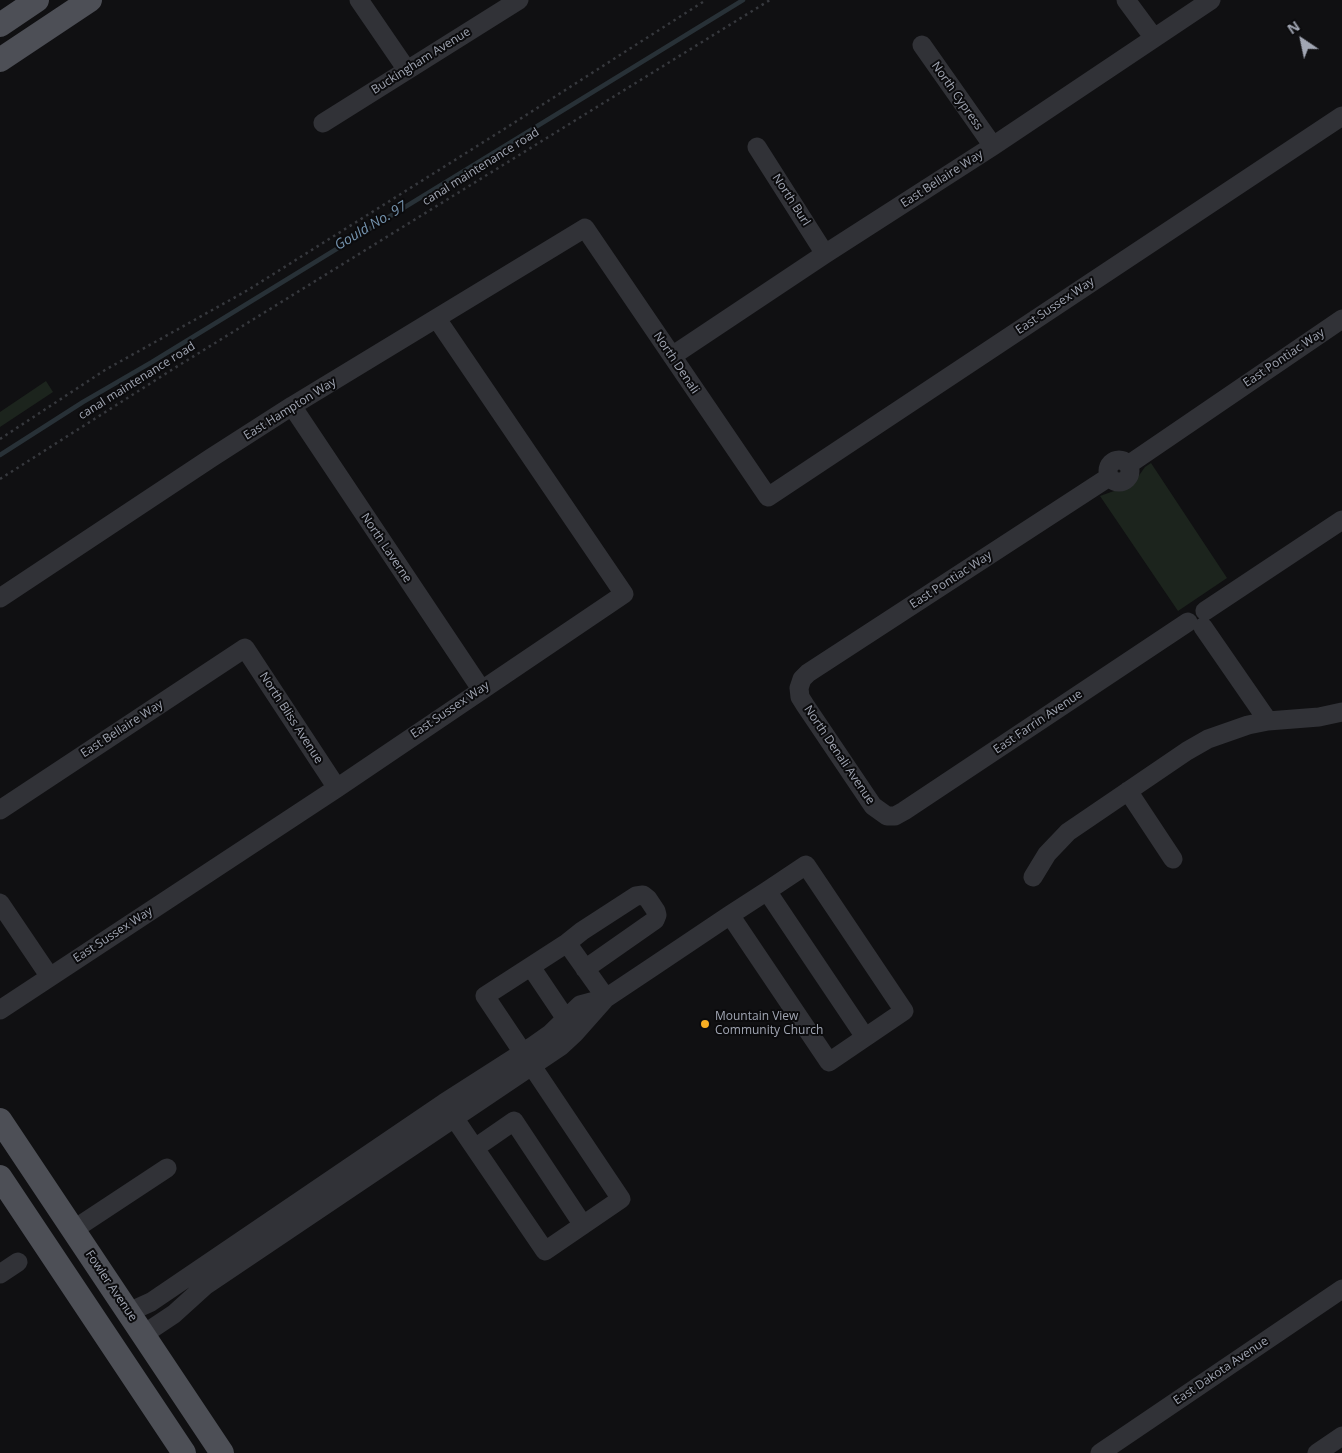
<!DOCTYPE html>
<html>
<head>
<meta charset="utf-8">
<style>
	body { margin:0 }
	#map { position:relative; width:1342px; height:1453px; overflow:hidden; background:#101012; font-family:"Open Sans",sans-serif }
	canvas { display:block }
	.north { position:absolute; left:1277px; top:15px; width:50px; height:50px; -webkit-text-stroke:4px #0b0b0d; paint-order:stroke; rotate:326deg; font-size:14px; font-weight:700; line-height:20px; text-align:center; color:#a1a6b3 }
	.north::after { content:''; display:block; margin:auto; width:18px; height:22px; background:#a1a6b3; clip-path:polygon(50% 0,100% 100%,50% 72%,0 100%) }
</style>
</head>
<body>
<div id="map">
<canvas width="1342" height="1453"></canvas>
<div class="north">N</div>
</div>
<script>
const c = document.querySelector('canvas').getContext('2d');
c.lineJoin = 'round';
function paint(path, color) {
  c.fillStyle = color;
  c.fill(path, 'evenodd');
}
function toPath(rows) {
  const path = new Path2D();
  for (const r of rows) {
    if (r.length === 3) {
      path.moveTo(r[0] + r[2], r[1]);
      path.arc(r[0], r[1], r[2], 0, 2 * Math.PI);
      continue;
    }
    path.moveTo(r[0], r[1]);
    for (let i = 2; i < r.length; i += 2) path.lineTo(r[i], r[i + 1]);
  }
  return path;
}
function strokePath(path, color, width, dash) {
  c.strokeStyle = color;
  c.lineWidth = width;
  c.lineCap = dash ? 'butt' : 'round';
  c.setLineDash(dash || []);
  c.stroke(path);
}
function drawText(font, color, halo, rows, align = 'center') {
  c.font = font + ' "Open Sans",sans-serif';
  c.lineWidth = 4;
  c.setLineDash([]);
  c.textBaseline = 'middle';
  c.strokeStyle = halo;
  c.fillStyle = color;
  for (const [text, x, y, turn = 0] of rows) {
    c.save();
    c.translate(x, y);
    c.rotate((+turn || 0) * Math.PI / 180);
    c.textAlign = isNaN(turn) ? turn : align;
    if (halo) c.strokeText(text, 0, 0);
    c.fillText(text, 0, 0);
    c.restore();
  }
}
paint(toPath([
	[46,381,53,392,0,427,0,412],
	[1151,463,1227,578,1178,611,1100,496,1128,486,1135,481,1145,467]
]), '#1c241d');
strokePath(toPath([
	[0,455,83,402,152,362,743,0]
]), '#283137', 4.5);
strokePath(toPath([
	[0,439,105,370,248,290,509,126,706,0],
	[0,479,173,369,770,0]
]), '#37393e', 2.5, [2.5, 4]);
strokePath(toPath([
	[359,0,407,70],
	[1126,0,1154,38],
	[922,45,993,146],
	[323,123,519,0],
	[757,147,825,254],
	[672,356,825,254,993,146,1211,0],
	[292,406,481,689],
	[1119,471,11],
	[1128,465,1342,319],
	[1109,477,808,673,802,679,799,688,800,697,805,705,873,806,887,816,895,816,904,811,1188,622],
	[0,598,211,458,292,406,585,228,768,497,1342,116],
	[1205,611,1342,520],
	[1203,627,1268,721],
	[1128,791,1173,859],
	[0,810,245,648,337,788],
	[1033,877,1047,854,1068,832,1187,751,1208,739,1248,725,1268,721,1319,717,1342,712],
	[767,891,865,1037],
	[0,903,50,977],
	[567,943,582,931,636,896,643,895,648,899,656,911,657,915,655,920,585,969],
	[531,967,566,1019],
	[0,1010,337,788,624,594,437,319],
	[444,1103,545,1251,621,1199,485,996,567,943,606,998],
	[475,1148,514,1121,583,1225],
	[73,1230,167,1168],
	[0,1274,18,1262],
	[129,1312,151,1302,444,1103,533,1046,550,1034,580,1005,606,998],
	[144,1334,174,1314,206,1285,561,1046,575,1033,606,998,651,968,730,915,767,891,806,865,904,1011,829,1062,730,915],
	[1100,1453,1342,1289],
	[1317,1453,1342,1436]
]), '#313237', 19);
strokePath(toPath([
	[0,25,37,0],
	[0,60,90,0],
	[0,1120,222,1453],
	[0,1177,184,1453]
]), '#4d4f56', 24);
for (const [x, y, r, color] of [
	[705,1024,5,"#f7ae23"]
]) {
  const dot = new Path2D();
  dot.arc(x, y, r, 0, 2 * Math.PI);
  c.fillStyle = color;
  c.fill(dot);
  strokePath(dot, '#0b0b0d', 2);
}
drawText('12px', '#a1a6b3', '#0b0b0d', [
	["Buckingham Avenue",421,61,-32],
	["North Cypress",957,96,55],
	["canal maintenance road",481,167,-32],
	["East Bellaire Way",942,179,-33],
	["North Burl",791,200,57],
	["East Sussex Way",1055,306,-34],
	["East Pontiac Way",1284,358,-34],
	["North Denali",676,363,56],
	["canal maintenance road",137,381,-32],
	["East Hampton Way",290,409,-32],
	["North Laverne",386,548,56],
	["East Pontiac Way",951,580,-33],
	["East Sussex Way",450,710,-34],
	["North Bliss Avenue",291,718,57],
	["East Farrin Avenue",1038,722,-34],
	["East Bellaire Way",122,729,-33],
	["North Denali Avenue",839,755,56],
	["East Sussex Way",113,935,-33],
	["Fowler Avenue",111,1286,56],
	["East Dakota Avenue",1221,1371,-34]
]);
drawText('12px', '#a1a6b3', '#0b0b0d', [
	["Mountain View",715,1017],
	["Community Church",715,1031]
], 'left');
drawText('italic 14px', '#7695b0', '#0b0b0d', [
	["Gould No. 97",371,226,-31]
]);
</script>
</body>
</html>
